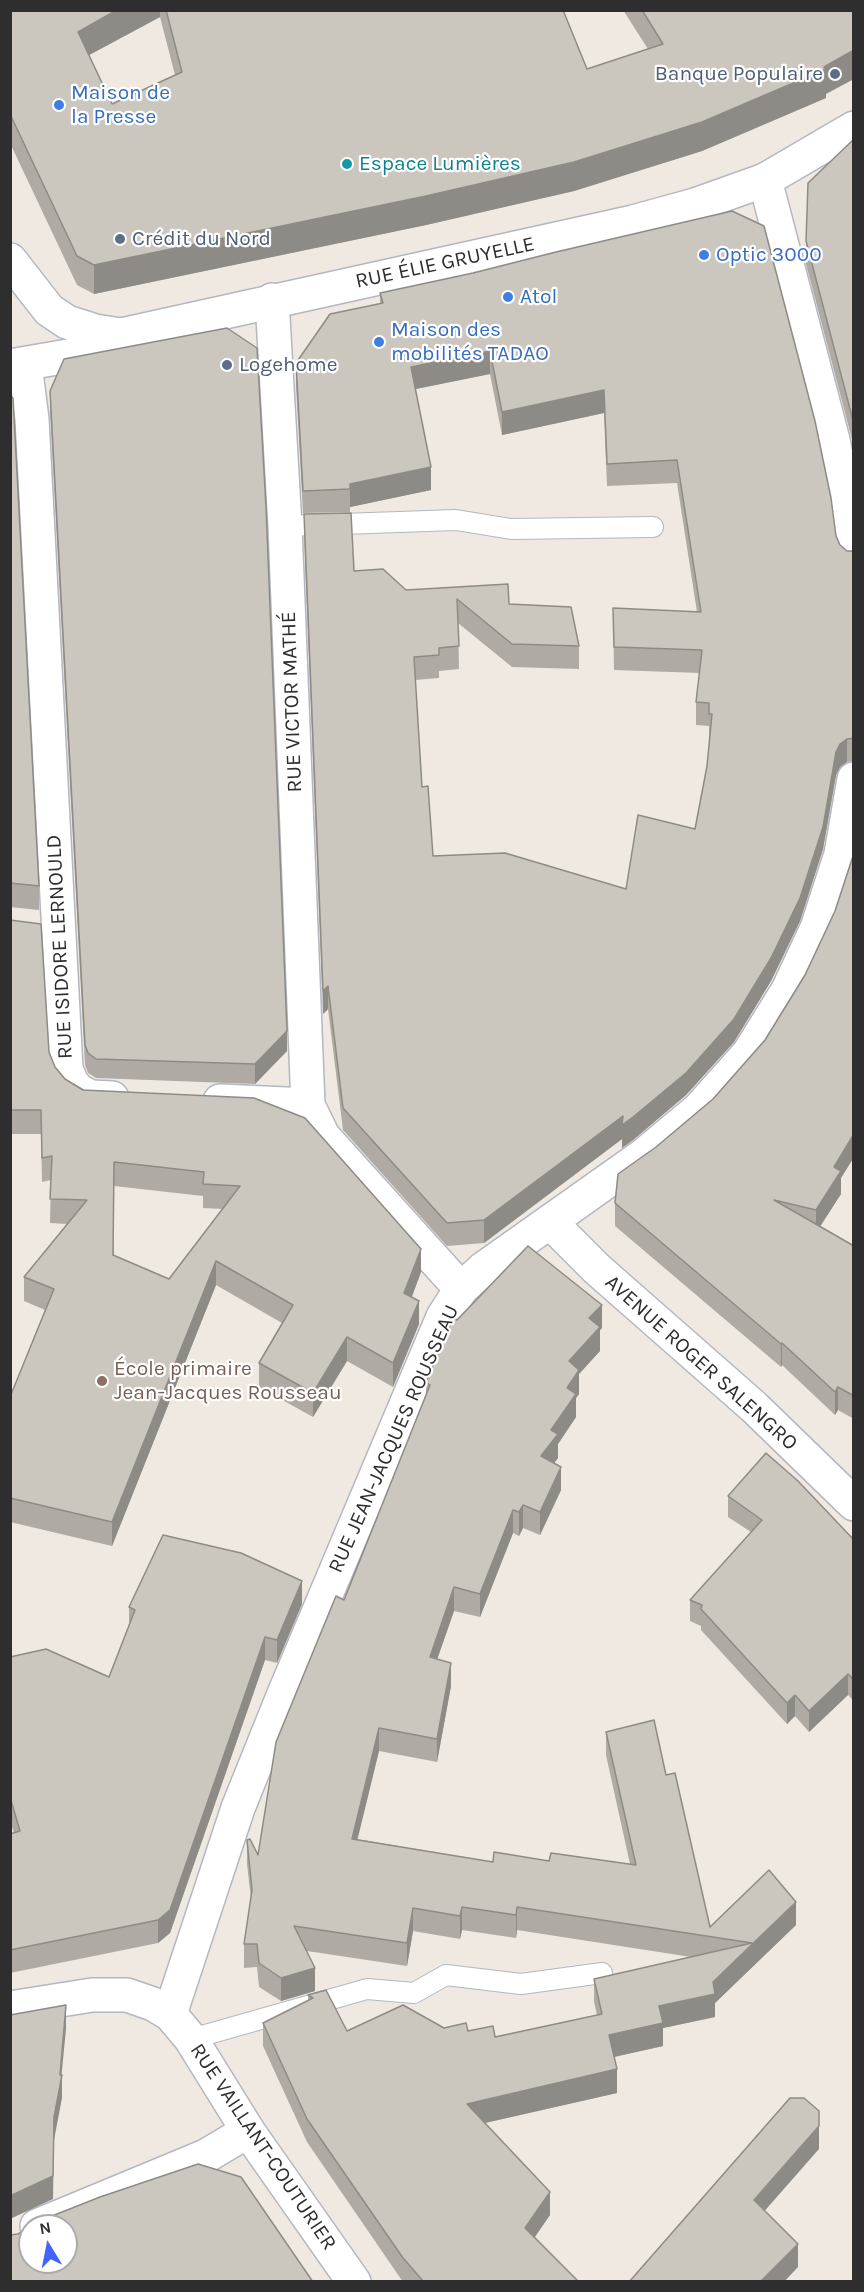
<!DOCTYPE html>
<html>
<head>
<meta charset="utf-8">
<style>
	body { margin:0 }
	#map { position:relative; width:864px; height:2292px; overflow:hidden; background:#efe9e1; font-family:Karla,sans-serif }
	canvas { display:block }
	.frame { position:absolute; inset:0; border:12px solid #2e2e2e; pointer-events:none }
	.north { position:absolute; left:18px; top:2214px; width:60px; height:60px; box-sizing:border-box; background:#fff; border:2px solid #ababab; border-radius:50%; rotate:350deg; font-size:16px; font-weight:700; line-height:24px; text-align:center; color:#2e2e2e }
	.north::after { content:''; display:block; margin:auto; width:21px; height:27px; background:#4264fb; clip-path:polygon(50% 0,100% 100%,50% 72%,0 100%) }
</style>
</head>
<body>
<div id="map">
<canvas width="864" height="2292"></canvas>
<div class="frame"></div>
<div class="north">N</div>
</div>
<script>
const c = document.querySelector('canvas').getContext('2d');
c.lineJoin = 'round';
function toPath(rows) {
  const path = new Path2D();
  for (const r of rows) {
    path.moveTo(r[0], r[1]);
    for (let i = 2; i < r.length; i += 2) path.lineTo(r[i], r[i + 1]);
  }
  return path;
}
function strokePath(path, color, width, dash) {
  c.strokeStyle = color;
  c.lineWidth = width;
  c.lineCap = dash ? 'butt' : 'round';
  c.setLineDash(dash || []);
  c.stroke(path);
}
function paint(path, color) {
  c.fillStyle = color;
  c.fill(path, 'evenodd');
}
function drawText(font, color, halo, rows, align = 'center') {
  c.font = font + ' Karla,sans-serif';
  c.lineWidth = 4.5;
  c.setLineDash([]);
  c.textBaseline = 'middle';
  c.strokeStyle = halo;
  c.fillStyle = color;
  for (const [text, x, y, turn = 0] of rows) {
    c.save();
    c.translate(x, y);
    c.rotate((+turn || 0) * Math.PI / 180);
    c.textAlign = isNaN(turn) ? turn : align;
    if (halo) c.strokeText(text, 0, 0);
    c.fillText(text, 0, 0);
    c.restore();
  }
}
const service = toPath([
	[285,526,456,520,511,529,653,527],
	[191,2039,367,1989,414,1993,446,1975,521,1984,602,1973]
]);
const minor = toPath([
	[765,180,833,440,849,518,854,556],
	[272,300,285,526,308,1105,323,1136,461,1289],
	[25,364,32,419,66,1069,72,1083,79,1091,91,1097,112,1098],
	[220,1101,308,1105],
	[550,1222,597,1269,754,1407,854,1504],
	[170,2014,238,1808,284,1694,443,1317,461,1289,483,1269,644,1155,699,1109,749,1053,788,990,817,928,841,854,854,779],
	[37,2226,206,2156,248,2131]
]);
const tertiary = toPath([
	[10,2008,92,1995,127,1995,153,2004,170,2014,191,2039,248,2131,354,2282]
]);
const secondary = toPath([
	[10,260,49,310,67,322,95,331,121,335],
	[10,366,80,354,101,346,121,335,633,222,695,205,765,180,854,128]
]);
strokePath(service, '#b4b7c1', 22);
strokePath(minor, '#b4b7c1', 36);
strokePath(tertiary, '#b4b7c1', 36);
strokePath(secondary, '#b4b7c1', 36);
strokePath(service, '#fff', 20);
strokePath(minor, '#fff', 33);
strokePath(tertiary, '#fff', 33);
strokePath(secondary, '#fff', 33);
paint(toPath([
	[10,10,563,10,587,69,648,49,623,10,854,10,826,94,826,98,702,151,574,191,426,225,94,294,77,285,10,143],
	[160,17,175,75,112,104,89,55],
	[854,139,854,447,806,264,806,241],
	[473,273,836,536,840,545,847,551,854,551,854,761,847,762,840,767,836,775,823,849,800,921,771,981,734,1042,686,1095,633,1140,622,1148,622,1139,484,1243,447,1246,343,1130,328,1009,323,1014,304,537,304,514,354,571,406,590,509,604,579,646,579,669,512,667,458,623,459,669,439,671,439,678,415,680,422,787,433,856,626,889,695,829,707,766,710,737,709,737,709,726,696,725,696,702,700,673,614,670,613,608,697,612,677,483,607,486,604,413,502,435,490,374,415,389,431,490,350,507,350,512,303,513,296,386,296,363,380,303,380,293],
	[50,391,287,1051,255,1084,96,1078,88,1073,85,1065,50,411],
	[10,396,39,886,39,910,10,907],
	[854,853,854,1157,841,1178,841,1194,820,1226,854,1246,854,1419,838,1410,835,1415,782,1365,781,1367,615,1226,615,1203,656,1147,713,1099,765,1040,805,975,835,911],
	[10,920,49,1052,55,1067,65,1079,421,1272,412,1297,419,1324,393,1387,347,1361,313,1417,259,1387,259,1363,282,1323,216,1285,112,1546,10,1522,10,1397,45,1310,24,1301,24,1277,68,1224,50,1223,51,1180,42,1182,41,1134,10,1134],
	[114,1186,203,1196,203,1208,223,1209,169,1279,114,1256],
	[457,1320,602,1328,600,1330,600,1351,579,1374,579,1394,576,1398,576,1417,558,1444,558,1458,554,1463,561,1490,540,1535,523,1528,519,1536,513,1533,480,1617,454,1611,437,1659,451,1686,437,1762,379,1751,357,1839,493,1862,549,1861,630,1864,606,1755,606,1732,666,1775,710,1927,796,1925,715,2003,715,2017,663,2028,663,2046,614,2057,617,2093,485,2123,550,2215,535,2237,579,2282,403,2282,307,2142,263,2046,263,2023,308,2001,308,1995,326,1990,347,2031,444,2028,468,2031,495,2037,597,2015,594,2002,594,1979,691,1957,517,1930,516,1938,462,1930,460,1939,413,1931,407,1966,307,1951,315,1991,281,2001,259,1987,257,1967,244,1968,244,1944,251,1899,247,1864,247,1840,258,1855,344,1600,426,1396,426,1382],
	[728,1496,854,1540,854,1701,848,1695,809,1732,795,1716,787,1724,701,1630,701,1626,690,1621,690,1600,751,1532,728,1517],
	[302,1604,277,1663,265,1660,170,1933,158,1943,10,1973,10,1834,14,1833,10,1820,10,1657,109,1677,129,1627,129,1607]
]), '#afaba4');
paint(toPath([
	[117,10,160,10,160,17,78,61,78,32],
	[854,50,854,79,826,94,826,98,702,151,574,191,426,225,94,294,94,265,824,67],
	[490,351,490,374,411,390,411,367],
	[604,390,604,413,502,435,502,412],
	[431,467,431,490,350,507,350,484],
	[847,739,847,762,840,767,836,775,823,849,800,921,771,981,734,1042,686,1095,633,1140,622,1148,622,1139,484,1243,484,1220,836,752,840,744],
	[328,986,328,1009,323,1014,323,991],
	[287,1031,287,1051,255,1084,255,1064],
	[854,1134,854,1157,841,1178,841,1194,816,1233,816,1210,834,1167],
	[421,1249,421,1272,404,1317,404,1293],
	[216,1261,216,1285,112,1546,112,1522],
	[419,1301,419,1324,393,1387,393,1363],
	[602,1305,602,1328,600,1330,600,1351,579,1374,579,1394,576,1398,576,1417,558,1444,558,1458,541,1480,541,1456,567,1388,569,1361,589,1318],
	[347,1337,347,1361,313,1417,313,1393],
	[782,1343,782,1365,781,1367,781,1344],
	[838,1387,838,1410,835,1415,835,1392],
	[561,1467,561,1490,540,1535,540,1512],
	[523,1505,523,1528,519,1536,519,1512],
	[513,1510,513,1533,480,1617,480,1594],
	[302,1581,302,1604,277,1663,277,1640],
	[454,1587,454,1611,430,1680,430,1657],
	[265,1637,265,1660,170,1933,158,1943,158,1920],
	[451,1663,451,1686,437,1762,437,1739],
	[848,1674,848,1695,809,1732,809,1711],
	[795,1695,795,1716,787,1724,787,1703],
	[379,1728,379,1751,352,1862,352,1839],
	[796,1902,796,1925,715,2003,715,2017,663,2028,663,2046,609,2058,609,2035,659,2006,713,1982],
	[462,1907,462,1930,460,1939,460,1916],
	[517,1907,517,1930,516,1938,516,1915],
	[413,1908,413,1931,407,1966,407,1943],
	[315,1968,315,1991,281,2001,281,1978],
	[66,2005,66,2029,61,2080,62,2075,62,2098,54,2140,53,2199,10,2219,10,2196,54,2117,60,2075],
	[617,2069,617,2093,467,2127,467,2104],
	[819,2126,819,2149,754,2223,754,2200],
	[550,2192,550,2215,525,2251,525,2228],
	[798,2244,798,2267,784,2282,760,2282]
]), '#8e8b86');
const building = toPath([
	[10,10,117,10,78,32,112,104,182,72,166,10,563,10,587,69,663,44,642,10,854,10,854,50,824,67,826,69,702,122,574,162,426,196,94,265,77,256,10,114,10,10],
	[854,139,854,424,806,241,808,183,854,139],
	[732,211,764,226,815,421,831,498,836,536,840,545,847,551,854,551,854,738,847,739,840,744,836,752,823,827,800,898,771,958,734,1019,686,1073,633,1117,622,1125,623,1116,484,1220,447,1223,343,1108,328,986,323,991,304,514,351,513,354,571,383,569,406,590,508,584,509,604,571,607,579,646,512,644,457,599,459,646,439,648,439,655,414,657,422,787,428,786,433,856,505,853,626,889,638,815,695,829,707,766,712,714,709,714,709,703,696,702,702,650,614,647,613,608,701,612,677,460,607,464,604,390,502,412,490,351,411,367,431,467,350,484,350,489,303,491,296,363,330,314,383,303,380,293,473,273,556,252,732,211],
	[227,328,257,348,266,507,287,1031,255,1064,96,1059,88,1053,85,1045,50,391,64,359,227,328],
	[10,396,13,398,39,886,10,883,10,396],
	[854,853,854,1134,834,1167,841,1171,816,1210,774,1200,854,1246,854,1396,838,1387,835,1392,782,1343,781,1344,615,1203,618,1174,656,1147,713,1099,765,1040,805,975,835,911,854,853],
	[10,920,41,924,49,1052,55,1067,65,1079,83,1090,254,1098,305,1118,421,1249,404,1293,419,1301,393,1363,347,1337,313,1393,259,1363,293,1305,216,1261,112,1522,10,1498,10,1397,54,1289,24,1277,87,1200,50,1199,52,1156,42,1158,41,1110,10,1110,10,920],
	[114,1162,204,1172,203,1184,240,1186,169,1279,113,1255,114,1162],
	[528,1246,602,1305,589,1318,600,1327,569,1361,579,1370,567,1388,576,1394,551,1430,558,1434,541,1456,561,1467,540,1512,523,1505,519,1512,513,1510,480,1594,454,1587,430,1657,451,1663,437,1739,379,1728,352,1839,493,1862,494,1852,549,1861,551,1853,636,1865,606,1732,654,1720,666,1775,675,1773,710,1927,769,1870,796,1902,713,1982,715,1994,659,2006,663,2023,609,2035,617,2069,467,2104,550,2192,525,2228,579,2282,424,2282,403,2258,307,2119,263,2023,313,1998,308,1995,326,1990,347,2031,403,2005,444,2028,466,2023,468,2031,493,2026,495,2037,602,2014,594,1979,752,1943,517,1907,516,1915,462,1907,460,1916,413,1908,407,1943,294,1926,315,1968,281,1978,259,1963,257,1944,244,1944,252,1890,247,1840,250,1839,258,1855,276,1742,336,1596,344,1600,430,1385,426,1382,453,1318,457,1320,528,1246],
	[766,1453,798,1481,854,1540,854,1680,848,1674,809,1711,795,1695,787,1703,701,1609,702,1605,690,1600,762,1520,728,1496,766,1453],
	[163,1535,241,1553,302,1581,277,1640,265,1637,170,1910,158,1920,10,1950,10,1834,20,1831,10,1797,10,1657,46,1649,109,1677,135,1610,129,1607,163,1535],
	[66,2005,60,2075,62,2075,54,2117,53,2176,10,2196,10,2015,66,2005],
	[790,2098,804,2098,819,2111,819,2126,754,2200,798,2244,760,2282,629,2282,790,2098],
	[198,2164,241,2177,313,2282,10,2282,10,2235,18,2234,30,2227,30,2262,66,2262,66,2226,32,2226,42,2220,100,2197,198,2164]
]);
paint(building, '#cbc7bf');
strokePath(building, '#8e8b86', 1.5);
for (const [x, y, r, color] of [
	[835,74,6,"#5c6f8a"],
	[59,105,6,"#3f7fe0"],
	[347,164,6,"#0f9aa8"],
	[120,239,6,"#5c6f8a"],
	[704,255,6,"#3f7fe0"],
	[508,297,6,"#3f7fe0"],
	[379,342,6,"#3f7fe0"],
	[227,365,6,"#5c6f8a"],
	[102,1381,6,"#8d6e63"]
]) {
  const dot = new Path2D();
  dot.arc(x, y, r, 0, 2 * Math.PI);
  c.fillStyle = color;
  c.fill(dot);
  strokePath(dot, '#fff', 2);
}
drawText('21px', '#4e5e75', '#fff', [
	["Banque Populaire",823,74,"right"],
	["Crédit du Nord",132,239],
	["Logehome",239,365]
], 'left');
drawText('21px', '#366cbe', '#fff', [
	["Maison de",71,93],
	["la Presse",71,117],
	["Optic 3000",716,255],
	["Atol",520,297],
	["Maison des",391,330],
	["mobilités TADAO",391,354]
], 'left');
drawText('21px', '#0d838f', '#fff', [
	["Espace Lumières",359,164]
], 'left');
drawText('21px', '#2e2e2e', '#fff', [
	["RUE ÉLIE GRUYELLE",445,263,-12],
	["RUE VICTOR MATHÉ",292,702,-92],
	["RUE ISIDORE LERNOULD",60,947,-93],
	["AVENUE ROGER SALENGRO",701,1363,42],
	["RUE JEAN-JACQUES ROUSSEAU",394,1439,-66],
	["RUE VAILLANT-COUTURIER",263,2147,56]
]);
drawText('21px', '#785e54', '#fff', [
	["École primaire",114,1369],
	["Jean-Jacques Rousseau",114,1393]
], 'left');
</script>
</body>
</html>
